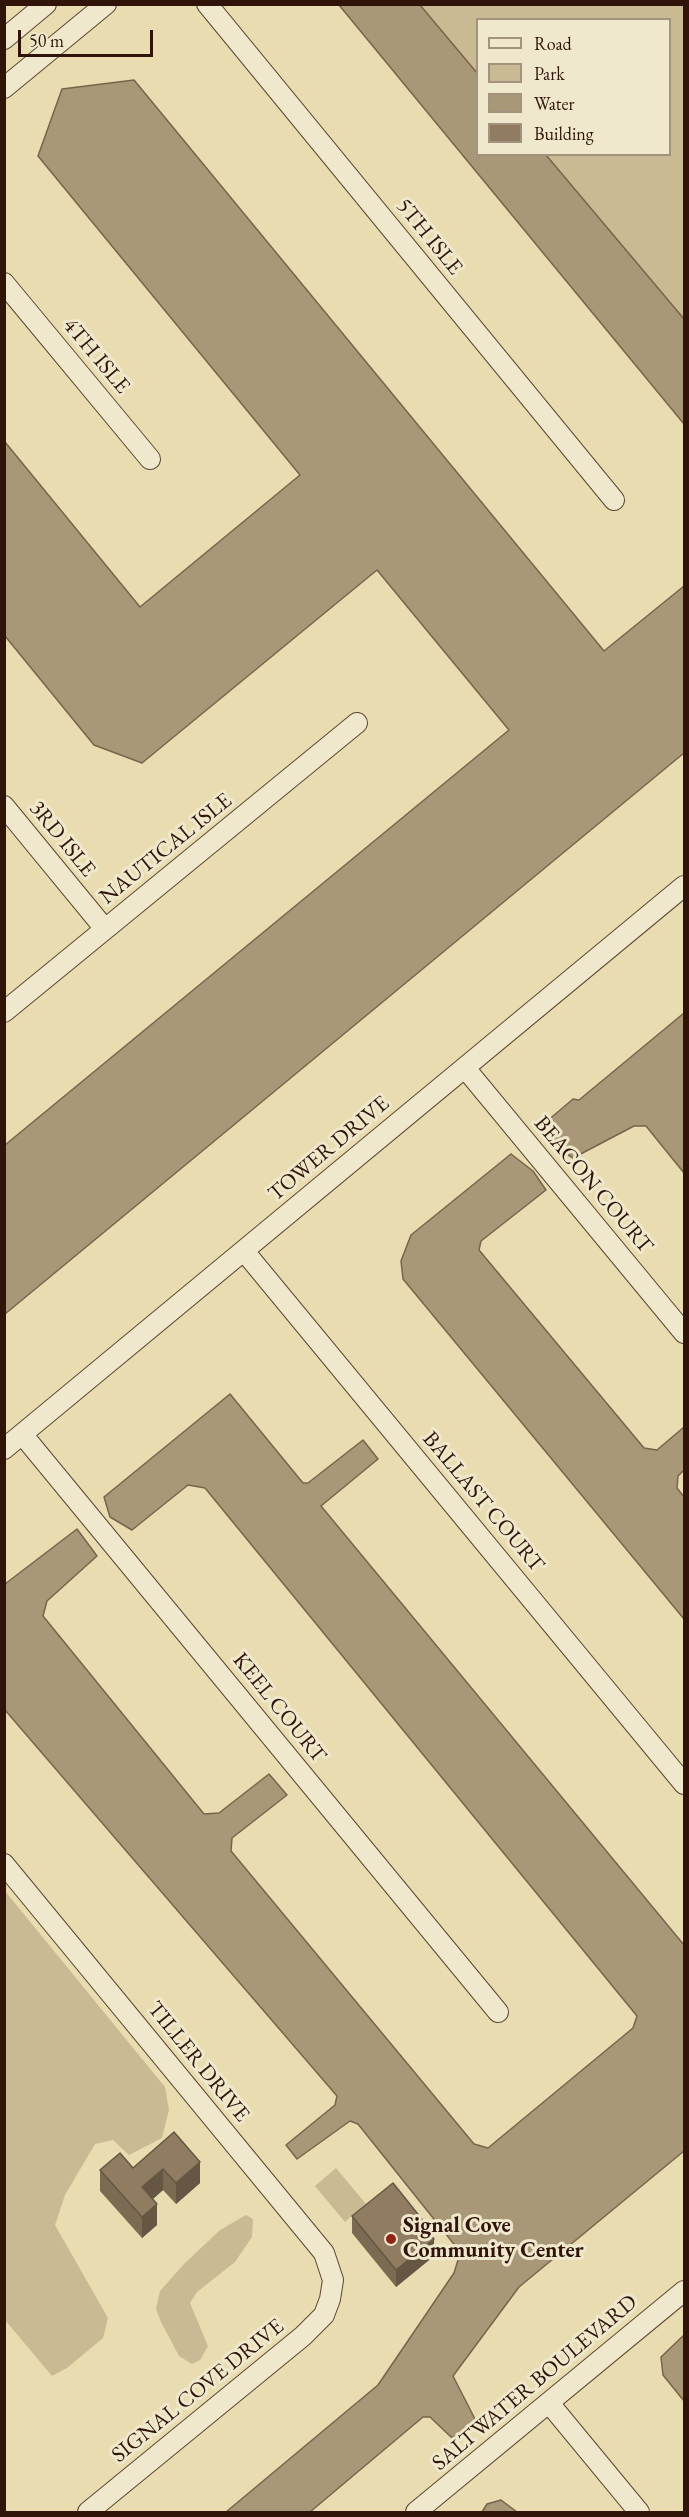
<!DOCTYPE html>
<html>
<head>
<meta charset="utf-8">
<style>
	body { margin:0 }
	#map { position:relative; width:689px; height:2517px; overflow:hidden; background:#e8dcb0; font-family:"EB Garamond",serif }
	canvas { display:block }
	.frame { position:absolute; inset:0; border:6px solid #301409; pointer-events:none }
	.legend { position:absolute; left:476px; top:18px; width:195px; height:138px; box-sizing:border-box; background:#f0e8cc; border:2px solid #a3937e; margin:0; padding:8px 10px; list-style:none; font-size:18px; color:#301409 }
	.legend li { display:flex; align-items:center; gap:12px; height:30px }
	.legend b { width:30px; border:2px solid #a3937e }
	.scale { position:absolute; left:18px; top:30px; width:135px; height:27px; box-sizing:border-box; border:3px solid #301409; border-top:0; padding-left:8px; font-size:18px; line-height:21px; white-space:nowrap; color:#301409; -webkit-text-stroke:4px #f0e8cc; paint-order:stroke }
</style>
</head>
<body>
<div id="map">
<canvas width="689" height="2517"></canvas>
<div class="frame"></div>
<ul class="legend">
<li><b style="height:8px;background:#f0e8cc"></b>Road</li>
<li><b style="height:16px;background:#c9ba94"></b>Park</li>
<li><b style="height:16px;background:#a99877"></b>Water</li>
<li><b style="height:16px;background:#907c60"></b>Building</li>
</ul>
<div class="scale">50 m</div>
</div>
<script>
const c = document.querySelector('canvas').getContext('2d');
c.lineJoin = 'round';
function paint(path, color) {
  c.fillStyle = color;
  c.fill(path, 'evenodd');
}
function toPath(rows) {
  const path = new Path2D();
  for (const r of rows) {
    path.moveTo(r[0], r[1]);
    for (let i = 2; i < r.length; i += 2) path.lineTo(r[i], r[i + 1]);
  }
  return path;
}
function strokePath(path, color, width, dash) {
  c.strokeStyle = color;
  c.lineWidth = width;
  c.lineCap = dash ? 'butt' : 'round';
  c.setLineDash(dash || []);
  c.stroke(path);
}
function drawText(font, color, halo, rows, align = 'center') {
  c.font = font + ' "EB Garamond",serif';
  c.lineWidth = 6;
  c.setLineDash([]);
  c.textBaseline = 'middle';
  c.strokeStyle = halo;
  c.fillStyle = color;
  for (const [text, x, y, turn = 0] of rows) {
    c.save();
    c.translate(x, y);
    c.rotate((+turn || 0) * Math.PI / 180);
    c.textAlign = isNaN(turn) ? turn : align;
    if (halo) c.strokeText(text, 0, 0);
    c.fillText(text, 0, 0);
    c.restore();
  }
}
paint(toPath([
	[420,5,684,5,684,319,546,155,670,154,670,20,478,20,477,73],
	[5,1891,165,2087,169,2110,162,2138,129,2155,113,2140,95,2144,65,2195,55,2225,108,2318,103,2338,67,2368,52,2376,5,2320],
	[336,2168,366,2204,345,2222,315,2186],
	[246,2215,253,2219,252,2237,235,2262,197,2292,190,2303,208,2346,200,2360,192,2364,179,2356,161,2322,156,2309,160,2291,184,2264,220,2230]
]), '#c9ba94');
const water = toPath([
	[339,5,420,5,477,73,478,154,546,155,684,319,684,424,339,5],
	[134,80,604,651,684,586,684,753,5,1314,5,1145,509,730,377,570,142,763,94,745,5,636,5,442,140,607,300,475,38,156,62,89,134,80],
	[684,1013,684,1173,646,1126,634,1126,573,1158,559,1149,546,1122,573,1099,579,1100,684,1013],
	[511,1154,533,1171,546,1190,481,1241,479,1250,644,1448,657,1450,684,1427,684,1470,678,1476,677,1488,684,1497,684,1619,403,1279,401,1261,411,1235,511,1154],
	[230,1394,303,1483,308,1483,363,1440,378,1459,321,1506,684,1945,684,2151,519,2287,453,2376,477,2423,462,2436,451,2437,430,2417,423,2417,310,2512,226,2512,378,2385,454,2273,458,2260,457,2248,358,2124,350,2121,297,2159,286,2145,335,2105,337,2096,5,1710,5,1584,77,1529,97,1556,47,1601,43,1616,204,1814,219,1813,269,1774,287,1795,232,1838,231,1851,474,2144,488,2148,633,2028,637,2016,205,1488,188,1485,132,1530,110,1517,104,1497,230,1394],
	[684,2335,684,2401,663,2375,661,2357,684,2335],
	[501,2500,517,2512,482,2512,487,2504,501,2500]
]);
paint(water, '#a99877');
strokePath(water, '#79634b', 1.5);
const street = toPath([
	[207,4,614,500],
	[4,39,46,4],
	[4,88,106,4],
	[4,283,150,459],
	[4,806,105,929],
	[4,1012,357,723],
	[465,1068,684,1333],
	[244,1251,684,1784],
	[22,1434,498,2012],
	[4,1449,684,886],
	[4,1864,324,2253,333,2280,330,2299,324,2315,303,2336,88,2512],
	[549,2403,639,2512],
	[416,2512,684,2291]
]);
strokePath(street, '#5e4633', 22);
strokePath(street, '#f0e8cc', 20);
paint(toPath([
	[174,2132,200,2183,176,2204,163,2190,153,2199,157,2225,142,2238,100,2191,100,2170,133,2168],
	[352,2216,429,2233,434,2256,396,2287,352,2233]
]), '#7c6b53');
paint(toPath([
	[200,2162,200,2183,176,2204,176,2183],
	[163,2169,163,2190,142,2208,142,2187],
	[157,2204,157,2225,142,2238,142,2217],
	[429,2228,429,2244,434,2239,434,2256,396,2287,396,2270]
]), '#655743');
const building = toPath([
	[174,2132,200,2162,176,2183,163,2169,142,2187,157,2204,142,2217,100,2170,120,2153,133,2168,174,2132],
	[393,2183,429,2228,426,2230,434,2239,396,2270,352,2216,393,2183]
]);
paint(building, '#907c60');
strokePath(building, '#655743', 1.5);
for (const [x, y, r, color] of [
	[391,2239,6,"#8f2418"]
]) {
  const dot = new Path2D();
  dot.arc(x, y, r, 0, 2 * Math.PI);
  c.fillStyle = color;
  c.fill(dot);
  strokePath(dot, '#f0e8cc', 2);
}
drawText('22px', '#301409', '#f0e8cc', [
	["5TH ISLE",429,237,51],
	["4TH ISLE",96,356,50],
	["3RD ISLE",62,839,51],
	["NAUTICAL ISLE",166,849,-39],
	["TOWER DRIVE",329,1149,-40],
	["BEACON COURT",593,1185,50],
	["BALLAST COURT",483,1502,50],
	["KEEL COURT",279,1708,51],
	["TILLER DRIVE",198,2062,51],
	["SALTWATER BOULEVARD",535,2383,-40],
	["SIGNAL COVE DRIVE",198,2391,-39]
]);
drawText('bold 22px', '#301409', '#f0e8cc', [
	["Signal Cove",403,2226],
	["Community Center",403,2251]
], 'left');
</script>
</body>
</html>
